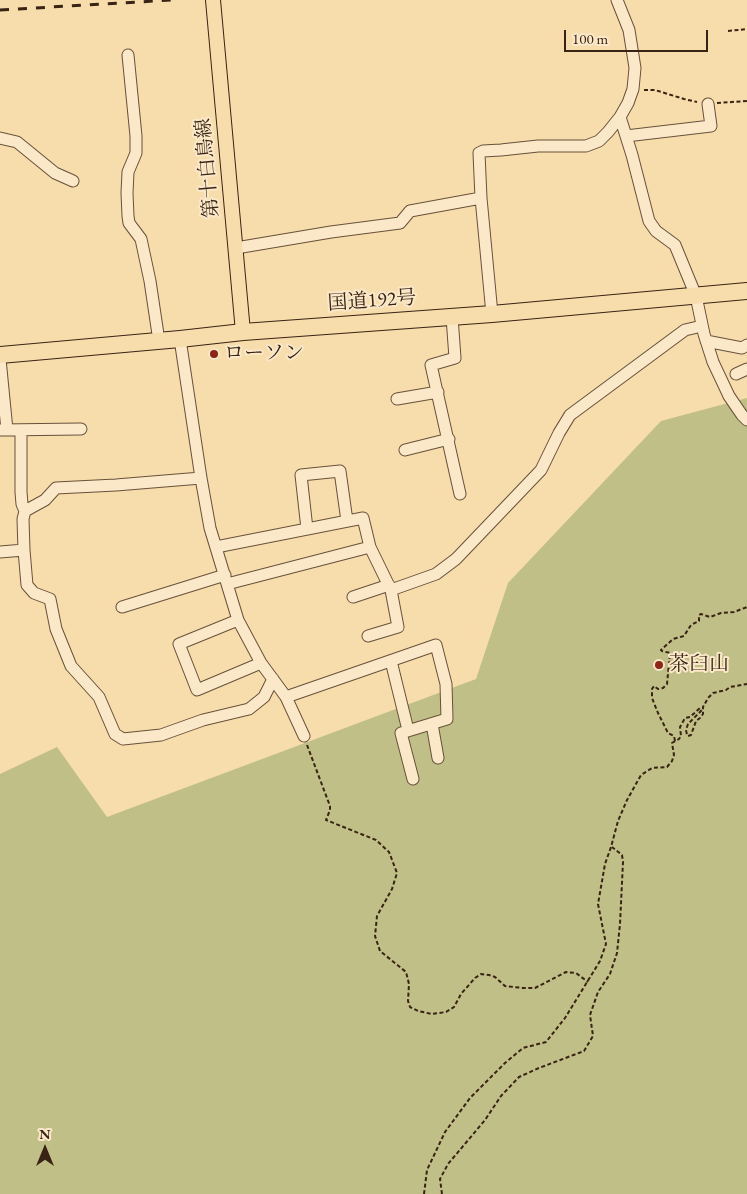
<!DOCTYPE html>
<html>
<head>
<meta charset="utf-8">
<style>
	body { margin:0 }
	#map { position:relative; width:747px; height:1194px; overflow:hidden; background:#f7dcac; font-family:"EB Garamond",serif }
	canvas { display:block }
	.north { position:absolute; left:20px; top:1124px; width:50px; height:50px; -webkit-text-stroke:4px #fae8c9; paint-order:stroke; rotate:0deg; font-size:14px; font-weight:700; line-height:20px; text-align:center; color:#392314 }
	.north::after { content:''; display:block; margin:auto; width:18px; height:22px; background:#392314; clip-path:polygon(50% 0,100% 100%,50% 72%,0 100%) }
	.scale { position:absolute; left:564px; top:30px; width:144px; height:22px; box-sizing:border-box; border:2px solid #392314; border-top:0; padding-left:6px; font-size:15px; line-height:18px; white-space:nowrap; color:#392314; -webkit-text-stroke:4px #fae8c9; paint-order:stroke }
</style>
</head>
<body>
<div id="map">
<canvas width="747" height="1194"></canvas>
<div class="north">N</div>
<div class="scale">100 m</div>
</div>
<script>
const c = document.querySelector('canvas').getContext('2d');
c.lineJoin = 'round';
function paint(path, color) {
  c.fillStyle = color;
  c.fill(path, 'evenodd');
}
function toPath(rows) {
  const path = new Path2D();
  for (const r of rows) {
    path.moveTo(r[0], r[1]);
    for (let i = 2; i < r.length; i += 2) path.lineTo(r[i], r[i + 1]);
  }
  return path;
}
function strokePath(path, color, width, dash) {
  c.strokeStyle = color;
  c.lineWidth = width;
  c.lineCap = dash ? 'butt' : 'round';
  c.setLineDash(dash || []);
  c.stroke(path);
}
function drawText(font, color, halo, rows, align = 'center') {
  c.font = font + ' "EB Garamond","Noto Serif JP",serif';
  c.lineWidth = 4;
  c.setLineDash([]);
  c.textBaseline = 'middle';
  c.strokeStyle = halo;
  c.fillStyle = color;
  for (const [text, x, y, turn = 0] of rows) {
    c.save();
    c.translate(x, y);
    c.rotate((+turn || 0) * Math.PI / 180);
    c.textAlign = isNaN(turn) ? turn : align;
    if (halo) c.strokeText(text, 0, 0);
    c.fillText(text, 0, 0);
    c.restore();
  }
}
paint(toPath([
	[747,398,747,1194,0,1194,0,774,57,747,107,817,476,679,508,583,661,421]
]), '#c0bf87');
const minor = toPath([
	[128,55,136,136,136,153,128,172,127,193,128,216,129,223,141,239,150,281,159,341],
	[620,117,632,155,649,221,656,231,675,245,696,296,704,334,713,362,729,396,742,415,747,420],
	[626,136,711,126,708,104],
	[0,138,17,142,55,173,73,181],
	[236,248,331,232,400,223,410,211,481,198],
	[492,314,481,198,479,153,483,151,501,150,538,146,586,146,599,141,608,132,620,117,628,103,633,89,635,68,629,30,617,0],
	[452,317,455,358,431,365,460,494],
	[180,339,201,478,210,528,238,620,261,663,286,697,304,736],
	[706,341,742,348,747,345],
	[0,359,7,430],
	[736,374,747,369],
	[397,399,438,392],
	[0,430,81,429],
	[21,430,21,492,22,504,25,511],
	[405,450,449,439],
	[307,529,301,475,340,471,347,521],
	[216,547,363,518,370,547,391,590,398,627,368,636],
	[24,550,27,585,34,593,50,599,56,629,71,666,99,697,115,734,123,739,161,735,203,720,249,709,264,697,273,679],
	[0,552,24,550,23,519,25,511,45,500,56,488,116,485,201,478],
	[227,584,370,547],
	[391,590,436,574,456,559,541,470,559,433,570,415,685,330,702,326],
	[353,597,389,585],
	[122,607,225,575],
	[238,620,179,644,197,690,261,663],
	[391,661,408,730],
	[286,697,436,645,446,684,447,719,401,733,413,779],
	[432,724,438,758]
]);
const major = toPath([
	[213,0,243,332]
]);
const highway = toPath([
	[0,355,180,339,243,332,492,314,747,291]
]);
strokePath(minor, '#68513a', 13);
strokePath(major, '#392314', 16);
strokePath(highway, '#392314', 18);
strokePath(toPath([
	[728,31,747,29],
	[644,90,655,90,684,99,697,102],
	[717,103,747,101],
	[675,741,674,736,668,733,658,713,652,698,652,689,654,686,658,689,663,688,667,684,670,653,662,651,661,650,673,639,684,636,691,625,699,621,699,615,701,614,710,617,721,613,734,612,747,607],
	[307,745,330,806,330,810,326,820,376,840,389,852,397,873,392,889,377,916,375,936,380,951,406,972,409,984,408,1001,410,1007,418,1011,432,1014,446,1012,454,1007,461,994,475,978,481,974,489,975,495,977,505,986,523,988,535,988,566,972,576,973,588,982],
	[424,1194,427,1170,445,1132,470,1098,505,1063,523,1048,546,1042,565,1018,600,961,606,944,598,904,605,864,611,847,618,821,627,800,641,775,652,768,667,767,672,761,674,755,672,743,679,739,681,736,680,727,685,718,690,717,700,708,701,711,688,724,686,730,687,735,688,736,691,735,696,721,700,718,703,714,703,707,708,698,713,693,726,690,730,687,747,684],
	[442,1194,440,1179,448,1164,485,1120,501,1096,519,1077,539,1068,584,1051,593,1036,590,1015,598,992,610,974,617,953,620,924,623,862,622,855,612,847]
]), '#392314', 2, [4, 2.5]);
strokePath(minor, '#fae8c9', 11);
strokePath(major, '#f7dcac', 14);
strokePath(highway, '#f7dcac', 16);
strokePath(toPath([
	[0,10,172,0]
]), '#392314', 3, [9, 9]);
for (const [x, y, r, color] of [
	[214,354,5,"#8f2418"],
	[659,665,5,"#8f2418"]
]) {
  const dot = new Path2D();
  dot.arc(x, y, r, 0, 2 * Math.PI);
  c.fillStyle = color;
  c.fill(dot);
  strokePath(dot, '#fae8c9', 2);
}
drawText('20px', '#392314', '#fae8c9', [
	["第十白鳥線",208,168,-95],
	["国道192号",372,301,-4]
]);
drawText('20px', '#392314', '#fae8c9', [
	["ローソン",224,354],
	["茶臼山",669,665]
], 'left');
</script>
</body>
</html>
